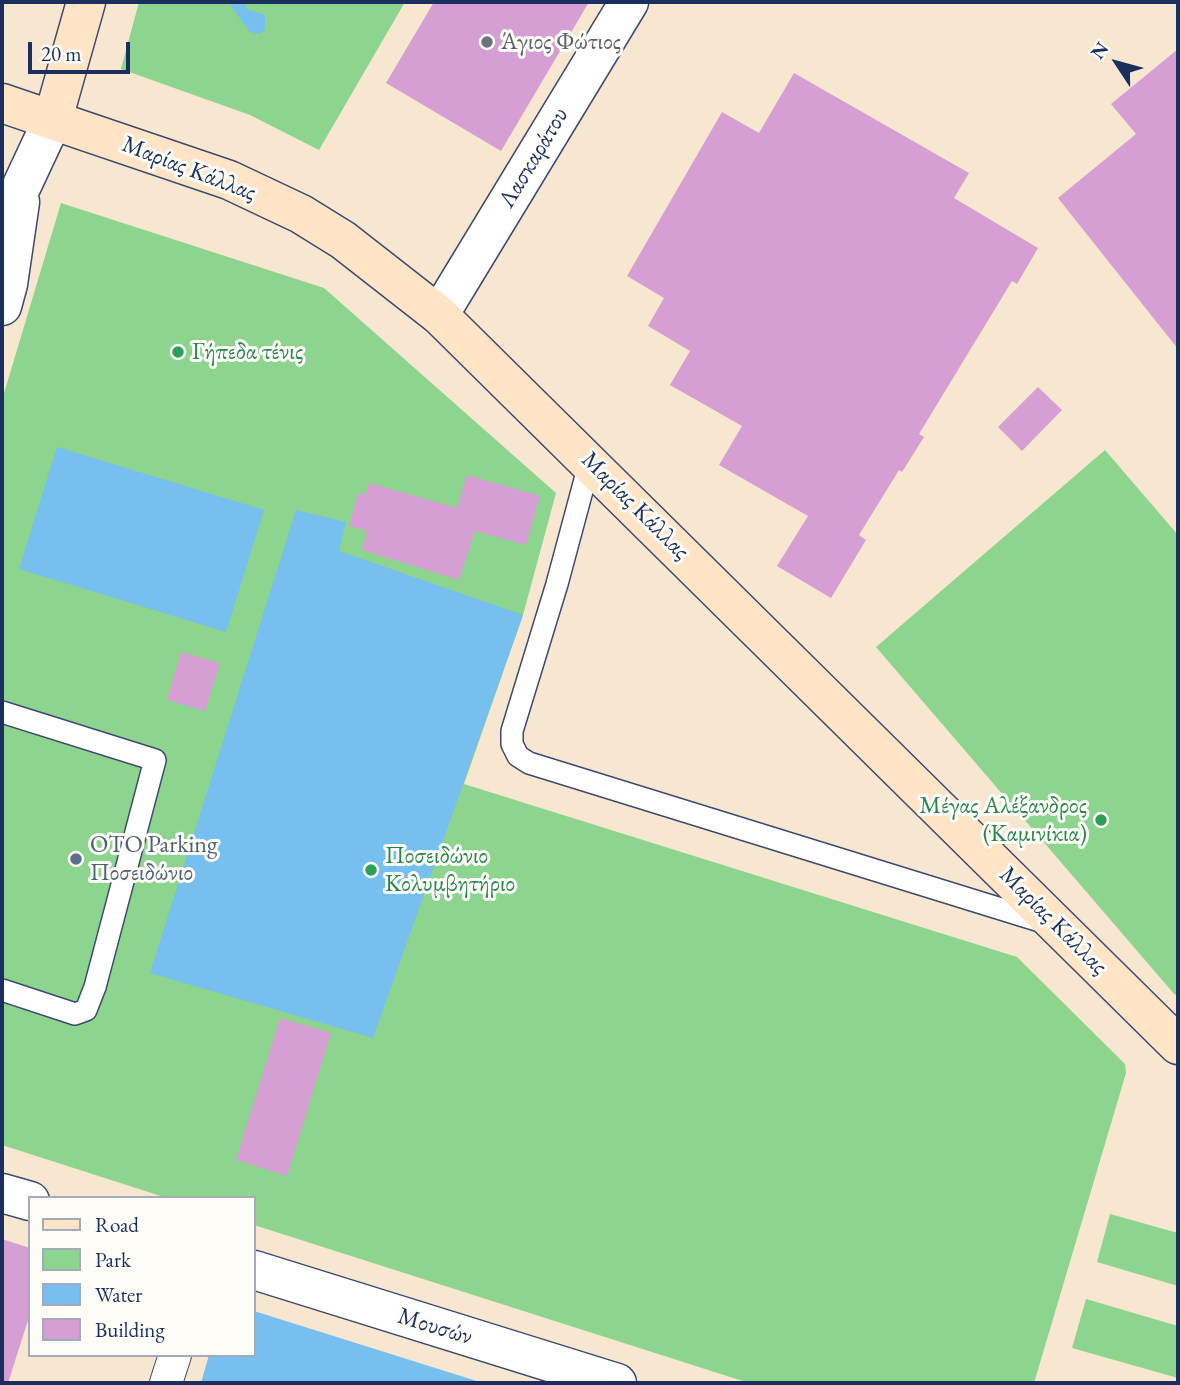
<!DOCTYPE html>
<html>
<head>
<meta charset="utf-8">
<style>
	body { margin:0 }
	#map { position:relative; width:1180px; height:1385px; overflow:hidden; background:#f7e6d0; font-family:"EB Garamond",serif }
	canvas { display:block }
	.frame { position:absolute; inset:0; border:4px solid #1b2f5e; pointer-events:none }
	.legend { position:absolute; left:28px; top:1196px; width:228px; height:161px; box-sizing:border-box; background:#fdfcf7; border:2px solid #a3aaba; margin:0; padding:9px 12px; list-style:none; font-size:21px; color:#1b2f5e }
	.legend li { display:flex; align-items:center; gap:14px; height:35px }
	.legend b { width:35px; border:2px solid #a3aaba }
	.north { position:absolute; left:1082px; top:28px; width:70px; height:70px; -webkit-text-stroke:5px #fdfcf7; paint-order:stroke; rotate:306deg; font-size:19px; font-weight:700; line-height:28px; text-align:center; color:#1b2f5e }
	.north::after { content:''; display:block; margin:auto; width:24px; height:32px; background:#1b2f5e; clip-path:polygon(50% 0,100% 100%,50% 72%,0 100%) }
	.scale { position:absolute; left:28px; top:42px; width:102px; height:32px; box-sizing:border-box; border:4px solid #1b2f5e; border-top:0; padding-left:9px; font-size:21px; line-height:24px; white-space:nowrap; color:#1b2f5e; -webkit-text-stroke:5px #fdfcf7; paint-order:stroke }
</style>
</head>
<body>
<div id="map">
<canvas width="1180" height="1385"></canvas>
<div class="frame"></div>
<ul class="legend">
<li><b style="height:9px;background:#ffe4c6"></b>Road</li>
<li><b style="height:19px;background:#8dd48e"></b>Park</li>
<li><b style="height:19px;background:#76bfee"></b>Water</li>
<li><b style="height:19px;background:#d59fd3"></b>Building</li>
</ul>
<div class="north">N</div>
<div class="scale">20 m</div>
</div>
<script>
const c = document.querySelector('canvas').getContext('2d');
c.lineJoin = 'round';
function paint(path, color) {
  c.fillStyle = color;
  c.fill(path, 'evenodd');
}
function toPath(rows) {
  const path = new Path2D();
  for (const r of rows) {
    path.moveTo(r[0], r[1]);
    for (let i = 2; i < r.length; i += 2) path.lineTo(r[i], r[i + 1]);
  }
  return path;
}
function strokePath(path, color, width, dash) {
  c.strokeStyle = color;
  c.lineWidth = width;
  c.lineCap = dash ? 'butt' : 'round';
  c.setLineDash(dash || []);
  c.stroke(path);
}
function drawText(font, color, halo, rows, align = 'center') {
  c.font = font + ' "EB Garamond",serif';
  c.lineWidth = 6;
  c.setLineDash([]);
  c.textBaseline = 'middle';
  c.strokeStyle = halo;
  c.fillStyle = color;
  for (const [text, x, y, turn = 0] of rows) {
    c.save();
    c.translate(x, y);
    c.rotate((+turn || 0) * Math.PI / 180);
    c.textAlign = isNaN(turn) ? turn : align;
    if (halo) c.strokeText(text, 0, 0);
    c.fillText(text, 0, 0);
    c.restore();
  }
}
paint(toPath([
	[139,2,405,2,319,150,250,115,121,69],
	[61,203,324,288,556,493,523,615,464,784,1017,957,1125,1064,1126,1073,1034,1383,749,1383,254,1225,254,1198,167,1198,2,1145,2,400],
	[1105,450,1178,535,1178,993,1175,995,876,647],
	[1110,1214,1178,1233,1178,1286,1097,1262],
	[1086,1299,1178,1326,1178,1378,1072,1348]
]), '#8dd48e');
paint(toPath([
	[228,2,244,2,246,9,265,15,265,29,260,34,250,32],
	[57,447,264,510,226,632,19,569],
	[296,510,346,522,339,551,523,615,373,1038,150,973],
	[254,1311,483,1383,201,1383,209,1355,254,1355]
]), '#76bfee');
paint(toPath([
	[434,2,589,2,501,151,386,83],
	[1178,49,1178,349,1058,198,1136,134,1111,104],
	[794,73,969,173,954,198,1038,248,1017,284,1012,281,919,434,924,437,902,472,899,470,859,535,866,540,831,598,777,566,808,516,719,465,742,426,670,385,690,351,648,326,664,298,627,276,722,112,759,133],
	[1038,387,1062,410,1022,451,998,427],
	[467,475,540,496,526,545,475,531,459,580,362,550,367,531,349,526,358,493,365,495,369,483,457,508],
	[181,652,220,663,205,711,167,700],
	[280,1018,331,1033,287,1176,236,1160],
	[2,1239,30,1248,30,1314,8,1383,2,1382]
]), '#d59fd3');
const service = toPath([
	[590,461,557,584,512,731,512,744,518,756,529,763,1043,922],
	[2,712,155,760,95,987,86,1010,75,1014,2,990]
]);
const pedestrian = toPath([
	[166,1383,175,1355]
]);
const minor = toPath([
	[2,228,53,119],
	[2,306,8,284,20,202],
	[439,315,629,2],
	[2,1193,30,1201],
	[254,1270,617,1383]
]);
const secondary = toPath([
	[2,103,229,180,301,214,343,240,439,315,1178,1045],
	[53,119,86,2]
]);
strokePath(service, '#3c4a6f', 24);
strokePath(pedestrian, '#3c4a6f', 34);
strokePath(minor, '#3c4a6f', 41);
strokePath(secondary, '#3c4a6f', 41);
strokePath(service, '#fff', 21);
strokePath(pedestrian, '#fff', 32);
strokePath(minor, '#fff', 38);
strokePath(secondary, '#ffe4c6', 38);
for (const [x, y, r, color] of [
	[487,42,7,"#6b7280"],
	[178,352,7,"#2e9e5b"],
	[1101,820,7,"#2e9e5b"],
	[76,859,7,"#5c6f8a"],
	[371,870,7,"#2e9e5b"]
]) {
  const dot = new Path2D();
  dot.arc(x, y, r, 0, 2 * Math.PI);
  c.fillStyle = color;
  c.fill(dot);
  strokePath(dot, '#fdfcf7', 2.5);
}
drawText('24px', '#5b616d', '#fdfcf7', [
	["Άγιος Φώτιος",501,42]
], 'left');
drawText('24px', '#1b2f5e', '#fdfcf7', [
	["Λασκαράτου",534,158,-59],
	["Μαρίας Κάλλας",189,169,21],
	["Μαρίας Κάλλας",635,506,45],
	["Μαρίας Κάλλας",1053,921,45],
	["Μουσών",435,1327,17]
]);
drawText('24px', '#27864d', '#fdfcf7', [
	["Γήπεδα τένις",192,352],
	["Μέγας Αλέξανδρος",1087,806,"right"],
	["(Καμινίκια)",1087,834,"right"],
	["Ποσειδώνιο",385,856],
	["Κολυμβητήριο",385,884]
], 'left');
drawText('24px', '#4e5e75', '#fdfcf7', [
	["ΟΤΟ Parking",90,845],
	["Ποσειδώνιο",90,873]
], 'left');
</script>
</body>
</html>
